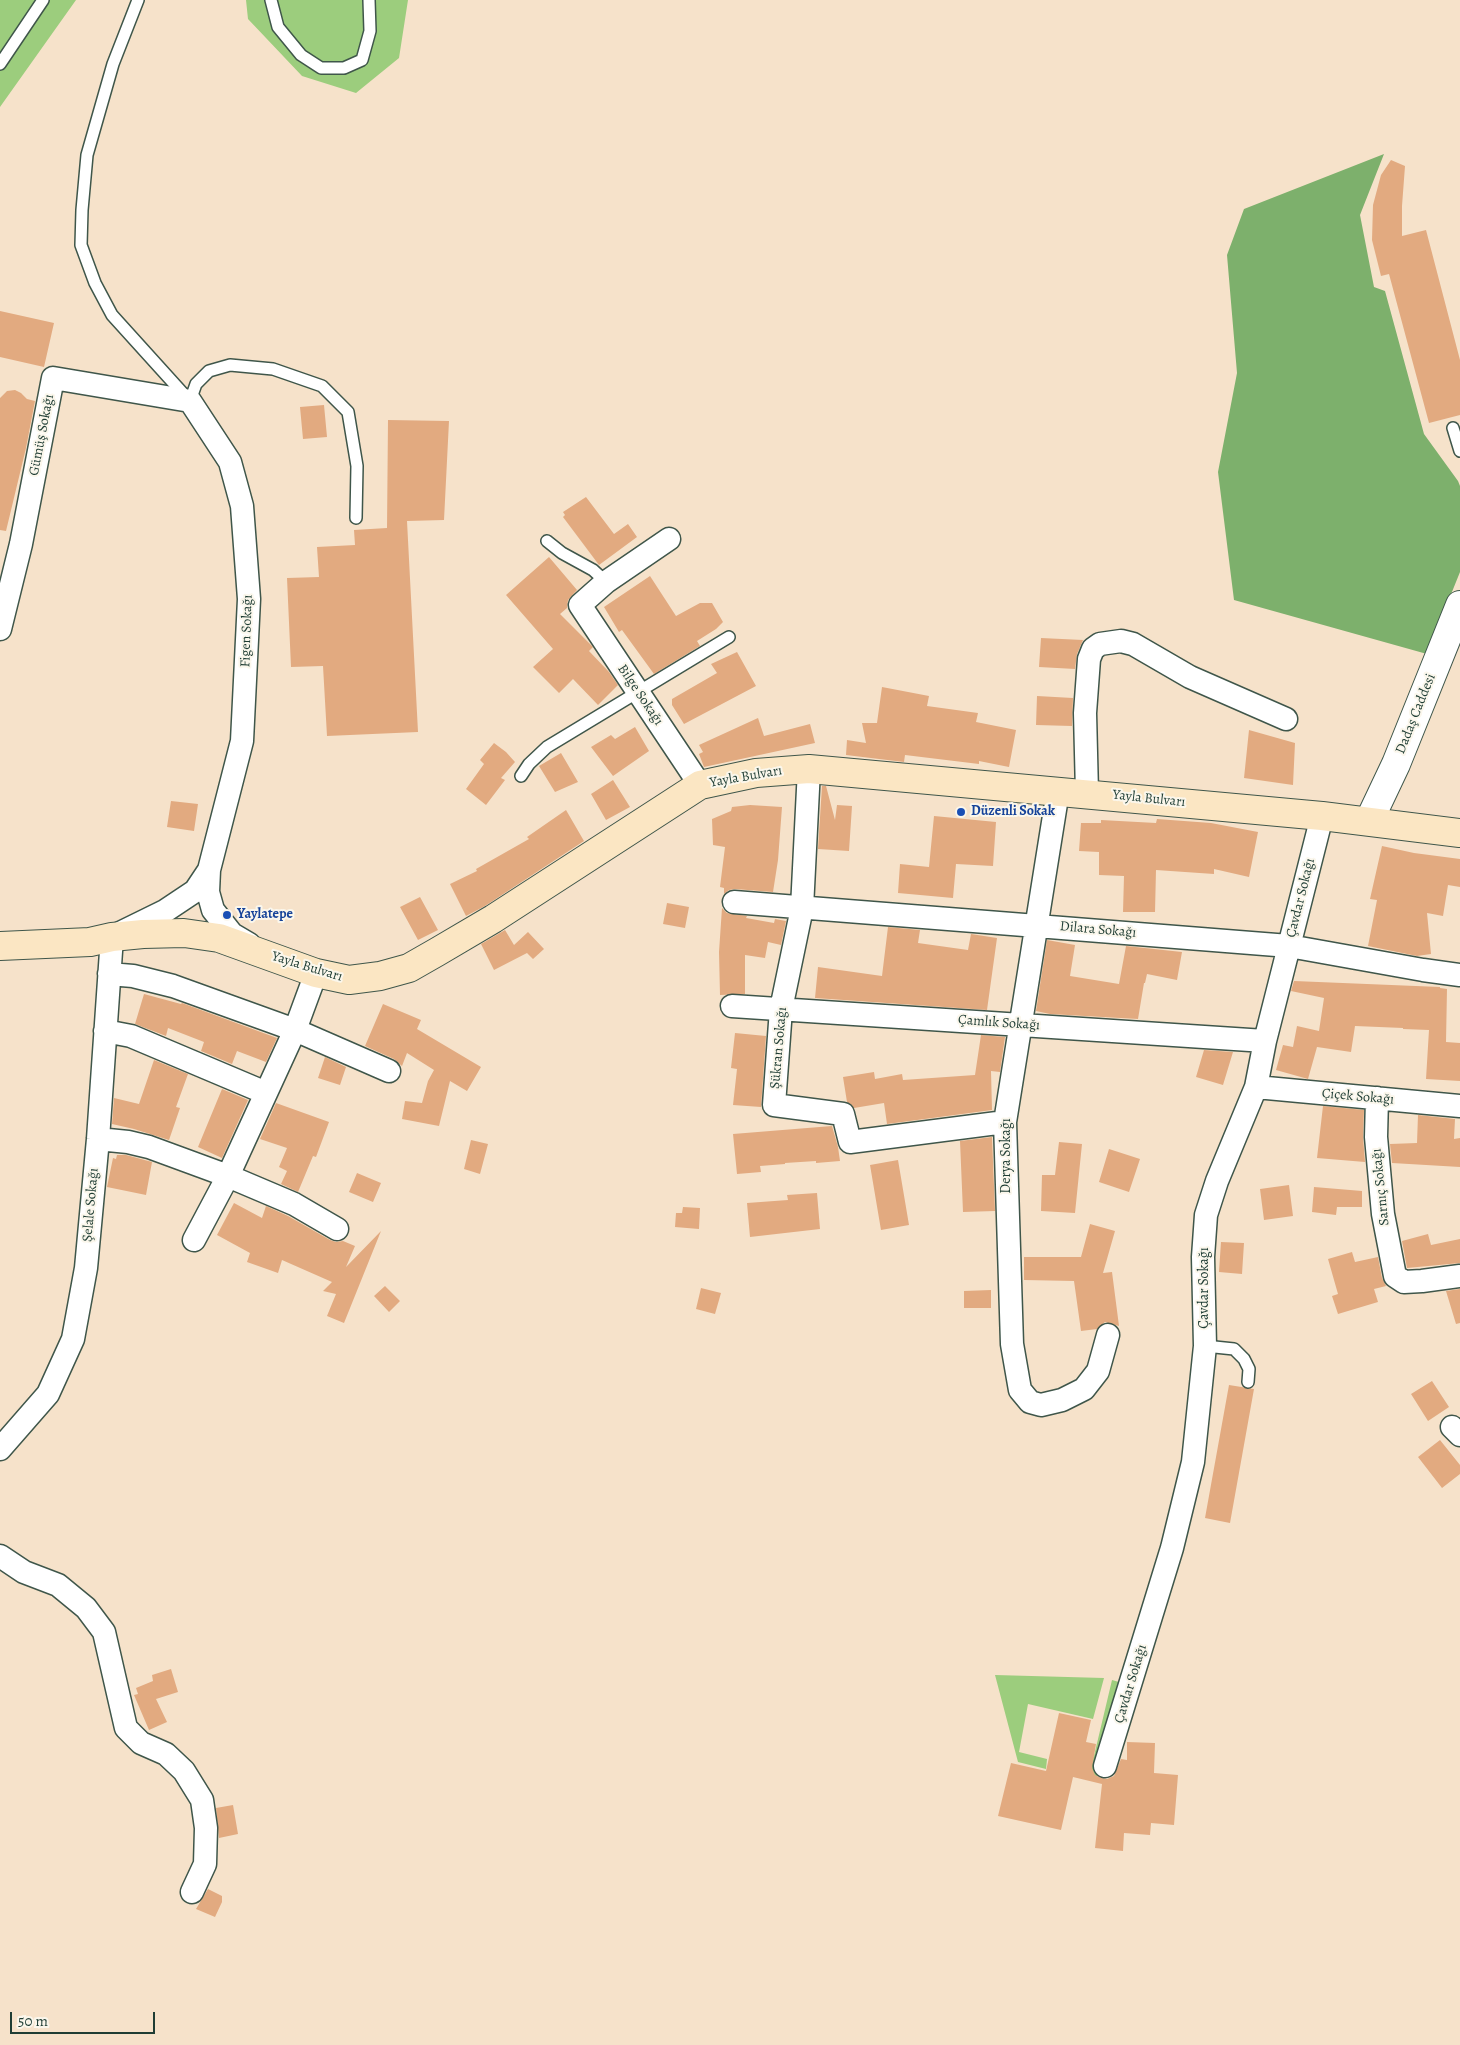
<!DOCTYPE html>
<html>
<head>
<meta charset="utf-8">
<style>
	body { margin:0 }
	#map { position:relative; width:1460px; height:2045px; overflow:hidden; background:#f6e2ca; font-family:Alegreya,serif }
	canvas { display:block }
	.scale { position:absolute; left:10px; top:2012px; width:145px; height:22px; box-sizing:border-box; border:2px solid #1f3d34; border-top:0; padding-left:6px; font-size:15px; line-height:18px; white-space:nowrap; color:#1f3d34; -webkit-text-stroke:4px #fbf7ec; paint-order:stroke }
</style>
</head>
<body>
<div id="map">
<canvas width="1460" height="2045"></canvas>
<div class="scale">50 m</div>
</div>
<script>
const c = document.querySelector('canvas').getContext('2d');
c.lineJoin = 'round';
function paint(path, color) {
  c.fillStyle = color;
  c.fill(path, 'evenodd');
}
function toPath(rows) {
  const path = new Path2D();
  for (const r of rows) {
    path.moveTo(r[0], r[1]);
    for (let i = 2; i < r.length; i += 2) path.lineTo(r[i], r[i + 1]);
  }
  return path;
}
function strokePath(path, color, width, dash) {
  c.strokeStyle = color;
  c.lineWidth = width;
  c.lineCap = dash ? 'butt' : 'round';
  c.setLineDash(dash || []);
  c.stroke(path);
}
function drawText(font, color, halo, rows, align = 'center') {
  c.font = font + ' Alegreya,serif';
  c.lineWidth = 4;
  c.setLineDash([]);
  c.textBaseline = 'middle';
  c.strokeStyle = halo;
  c.fillStyle = color;
  for (const [text, x, y, turn = 0] of rows) {
    c.save();
    c.translate(x, y);
    c.rotate((+turn || 0) * Math.PI / 180);
    c.textAlign = isNaN(turn) ? turn : align;
    if (halo) c.strokeText(text, 0, 0);
    c.fillText(text, 0, 0);
    c.restore();
  }
}
paint(toPath([
	[0,0,76,0,0,107],
	[246,0,408,0,399,58,356,93,302,76,248,19],
	[995,1675,1104,1678,1093,1719,1028,1704,1019,1752,1047,1759,1046,1769,1018,1762],
	[1112,1680,1119,1682,1097,1778,1080,1775,1094,1756]
]), '#9ccd7d');
paint(toPath([
	[1384,154,1360,215,1374,287,1385,291,1424,434,1458,481,1460,486,1460,572,1427,654,1234,600,1218,472,1237,373,1227,255,1244,209]
]), '#7db06c');
paint(toPath([
	[1391,160,1405,166,1402,206,1402,236,1426,230,1460,360,1460,415,1429,423,1389,274,1381,276,1372,240,1373,205,1381,175],
	[0,311,54,323,44,367,0,357],
	[15,390,21,393,27,399,35,401,26,448,6,531,0,530,0,398,7,391],
	[324,405,327,437,303,439,300,407],
	[388,420,449,421,444,520,407,521,418,732,327,736,323,666,291,667,287,578,319,577,317,547,355,545,354,530,387,528],
	[586,497,614,534,628,524,637,537,599,565,563,517,565,515,563,512],
	[549,557,577,590,568,600,567,608,560,614,593,647,589,651,609,672,618,685,598,705,573,679,559,693,533,667,553,649,506,595],
	[650,576,676,616,700,603,712,603,723,622,716,629,697,641,700,646,654,674,622,630,619,632,604,607],
	[1041,638,1083,640,1077,654,1075,669,1039,667],
	[737,652,756,686,684,724,672,705,672,699,717,673,711,664],
	[882,687,929,696,927,706,978,713,976,722,1016,730,1009,767,979,761,979,764,905,755,904,762,846,755,847,740,866,743,862,723,877,723],
	[1037,696,1073,698,1072,726,1036,725],
	[758,718,764,736,810,724,815,743,704,767,699,754,703,752,699,745],
	[635,727,649,751,613,776,591,747,611,735,615,739],
	[1249,730,1295,743,1293,785,1244,778],
	[494,743,506,752,515,762,501,778,505,780,486,805,466,789,484,764,480,760],
	[561,753,578,782,555,792,539,766],
	[613,780,630,807,606,820,591,794],
	[822,786,826,786,835,820,837,805,852,806,849,851,818,849],
	[171,801,198,804,194,831,167,827],
	[750,805,782,807,778,860,773,892,735,889,729,890,724,894,724,888,720,887,725,847,713,845,712,819,731,811,732,807],
	[566,810,584,841,485,906,466,916,450,884,477,871,476,869,529,839,527,837],
	[934,816,996,822,993,866,956,864,953,898,898,893,900,864,929,867],
	[1157,819,1211,823,1258,832,1249,877,1214,869,1214,874,1156,870,1155,912,1123,912,1124,876,1099,875,1099,852,1079,851,1081,823,1101,823,1101,820,1156,823],
	[1382,846,1414,853,1460,859,1460,887,1448,885,1443,916,1427,913,1431,954,1417,956,1368,946,1377,900,1370,899],
	[420,897,438,930,418,940,400,907],
	[667,903,689,907,685,928,663,924],
	[722,908,727,913,747,916,746,918,774,923,775,919,786,921,781,945,768,942,765,958,745,955,745,994,720,995,719,952],
	[888,927,920,930,918,943,968,950,971,934,997,938,987,1010,815,998,818,967,882,976],
	[505,930,514,945,528,932,544,949,533,959,527,953,494,970,481,944],
	[1047,940,1075,945,1070,976,1119,984,1126,946,1182,952,1177,980,1147,974,1145,983,1144,983,1138,1019,1050,1014,1036,1011],
	[1294,981,1440,987,1440,988,1447,989,1446,1042,1460,1043,1460,1081,1426,1079,1429,1030,1403,1029,1403,1028,1355,1026,1351,1052,1317,1047,1308,1079,1276,1070,1283,1045,1293,1047,1297,1026,1319,1031,1324,998,1291,991],
	[144,994,181,1004,182,1003,277,1038,266,1062,237,1051,232,1064,201,1051,204,1042,168,1028,166,1036,135,1024],
	[383,1004,421,1020,417,1029,481,1067,467,1091,450,1081,439,1126,402,1119,405,1101,422,1103,428,1081,434,1070,407,1053,402,1066,394,1059,365,1046],
	[735,1033,766,1036,761,1107,733,1105,737,1069,731,1068],
	[981,1035,1005,1037,1000,1072,991,1071,992,1110,887,1124,884,1103,854,1108,847,1102,843,1077,874,1072,875,1079,902,1074,903,1080,975,1075],
	[1204,1050,1233,1052,1223,1085,1196,1077],
	[325,1057,346,1067,340,1085,318,1078],
	[154,1060,188,1074,176,1107,180,1108,169,1140,134,1129,112,1124,114,1098,139,1104],
	[222,1089,248,1100,222,1158,198,1147],
	[276,1103,329,1122,316,1157,313,1156,298,1192,281,1184,287,1171,279,1167,287,1148,260,1139],
	[1323,1106,1364,1110,1363,1137,1365,1162,1317,1158],
	[1418,1115,1455,1119,1454,1139,1460,1138,1460,1167,1392,1163,1390,1144,1417,1143],
	[832,1126,838,1147,840,1161,816,1163,816,1161,785,1163,785,1164,760,1166,761,1172,737,1174,733,1134],
	[992,1137,995,1211,963,1212,960,1141],
	[471,1140,488,1144,480,1174,464,1169],
	[1059,1142,1082,1144,1075,1213,1041,1211,1042,1175,1055,1175],
	[1109,1149,1140,1159,1129,1192,1099,1182],
	[117,1155,126,1155,152,1162,146,1195,107,1187,113,1158,116,1159],
	[898,1160,909,1225,881,1230,870,1165],
	[357,1173,381,1183,373,1202,349,1192],
	[1289,1185,1293,1216,1264,1220,1260,1189],
	[1314,1187,1362,1191,1362,1207,1337,1207,1336,1215,1312,1212],
	[817,1193,820,1229,750,1237,747,1203,788,1200,787,1195],
	[234,1203,262,1218,266,1206,288,1216,330,1240,336,1242,343,1241,355,1246,346,1267,381,1231,344,1323,327,1316,336,1294,323,1291,332,1282,282,1260,278,1273,247,1262,250,1253,217,1235],
	[683,1207,700,1208,699,1229,675,1227,676,1213,682,1213],
	[1090,1224,1115,1231,1103,1273,1112,1272,1119,1326,1105,1322,1097,1329,1081,1331,1074,1281,1024,1280,1024,1257,1081,1257],
	[1428,1234,1431,1245,1460,1239,1460,1263,1407,1268,1402,1241],
	[1221,1242,1244,1243,1242,1274,1219,1272],
	[1352,1252,1355,1262,1378,1257,1382,1278,1386,1286,1374,1289,1378,1302,1338,1314,1332,1296,1338,1294,1328,1259],
	[385,1286,400,1301,389,1312,374,1296],
	[701,1288,721,1293,715,1314,696,1309],
	[1460,1289,1460,1323,1456,1324,1446,1291],
	[991,1290,991,1308,964,1308,964,1291],
	[1432,1381,1449,1407,1428,1421,1411,1394],
	[1229,1385,1254,1389,1230,1523,1205,1518],
	[1440,1440,1460,1465,1460,1474,1442,1488,1418,1457],
	[171,1669,178,1692,156,1699,167,1722,149,1730,134,1695,138,1694,136,1688,153,1681,152,1675],
	[1059,1713,1091,1720,1086,1742,1096,1744,1092,1768,1095,1775,1101,1778,1107,1779,1114,1776,1121,1759,1127,1760,1127,1742,1155,1743,1154,1773,1178,1775,1174,1825,1151,1823,1150,1835,1124,1833,1123,1851,1095,1848,1102,1784,1073,1777,1061,1830,998,1816,1011,1763,1046,1771],
	[233,1805,238,1834,219,1838,216,1808],
	[208,1889,222,1896,222,1902,215,1917,196,1909]
]), '#e2aa80');
const service = toPath([
	[138,0,113,64,87,155,82,210,81,245,95,283,112,315,188,399],
	[271,0,278,27,301,55,321,68,344,68,362,60,370,31,369,0],
	[0,64,43,0],
	[190,401,196,384,209,371,230,365,273,369,322,386,348,412,357,466,356,518],
	[1453,428,1460,451],
	[547,541,562,553,593,570,606,582],
	[521,776,529,764,547,747,729,637],
	[1205,1346,1234,1349,1244,1359,1249,1369,1248,1382]
]);
const minor = toPath([
	[669,539,606,582,580,605,700,785],
	[0,629,21,544,53,378,190,401,230,462,242,506,249,599,242,741,209,870],
	[809,769,802,908,781,1009,774,1105,843,1114,850,1142,1005,1122],
	[1058,791,1005,1122,1012,1344,1020,1390,1030,1402,1041,1405,1062,1400,1084,1389,1098,1371,1108,1335],
	[1087,793,1085,713,1089,659,1093,649,1100,644,1121,641,1133,644,1190,677,1286,719],
	[734,902,1289,946,1423,970,1460,975],
	[109,974,133,976,173,986,295,1030,389,1071],
	[732,1006,1265,1041],
	[105,1031,131,1036,266,1093],
	[1256,1087,1460,1106],
	[1377,1098,1376,1137,1383,1214,1395,1276,1404,1282,1422,1281,1460,1276],
	[98,1139,128,1142,149,1147,228,1176,294,1204,337,1229],
	[194,1240,228,1176,295,1030,316,973],
	[1452,1427,1460,1435],
	[0,1449,48,1394,73,1339,86,1268,98,1139,112,937,165,911,195,891,209,870,208,892,213,910,232,934,249,944],
	[0,1556,24,1572,58,1585,86,1608,104,1632,126,1728,141,1743,166,1754,184,1771,202,1800,206,1828,205,1864,192,1892],
	[1105,1766,1172,1548,1193,1462,1205,1346,1203,1257,1206,1215,1217,1181,1256,1087,1265,1041,1322,816]
]);
const tertiary = toPath([
	[1369,821,1396,764,1460,605]
]);
const secondary = toPath([
	[0,946,90,942,112,937,143,934,184,933,219,938,316,973,349,980,380,976,409,968,437,952,493,919,700,785,756,773,809,769,1322,816,1460,833]
]);
strokePath(service, '#3f564a', 14);
strokePath(minor, '#3f564a', 25);
strokePath(tertiary, '#3f564a', 30);
strokePath(secondary, '#3f564a', 30);
strokePath(service, '#fff', 11);
strokePath(minor, '#fff', 22);
strokePath(tertiary, '#fff', 28);
strokePath(secondary, '#fbe6c3', 28);
for (const [x, y, r, color] of [
	[961,812,5,"#1a4fb4"],
	[227,915,5,"#1a4fb4"]
]) {
  const dot = new Path2D();
  dot.arc(x, y, r, 0, 2 * Math.PI);
  c.fillStyle = color;
  c.fill(dot);
  strokePath(dot, '#fbf7ec', 2);
}
drawText('14px', '#1f3d34', '#fbf7ec', [
	["Gümüş Sokağı",42,435,-79],
	["Figen Sokağı",247,631,-88],
	["Bilge Sokağı",640,695,56],
	["Dadaş Caddesi",1416,714,-68],
	["Yayla Bulvarı",746,777,-10],
	["Yayla Bulvarı",1149,799,6],
	["Çavdar Sokağı",1301,898,-76],
	["Dilara Sokağı",1098,930,5],
	["Yayla Bulvarı",307,967,17],
	["Çamlık Sokağı",999,1023,4],
	["Şükran Sokağı",779,1048,-85],
	["Çiçek Sokağı",1358,1097,5],
	["Derya Sokağı",1007,1156,-90],
	["Sarnıç Sokağı",1381,1187,-96],
	["Şelale Sokağı",91,1205,-85],
	["Çavdar Sokağı",1205,1288,-90],
	["Çavdar Sokağı",1131,1684,-73]
]);
drawText('bold 14px', '#164399', '#fbf7ec', [
	["Düzenli Sokak",971,812],
	["Yaylatepe",237,915]
], 'left');
</script>
</body>
</html>
